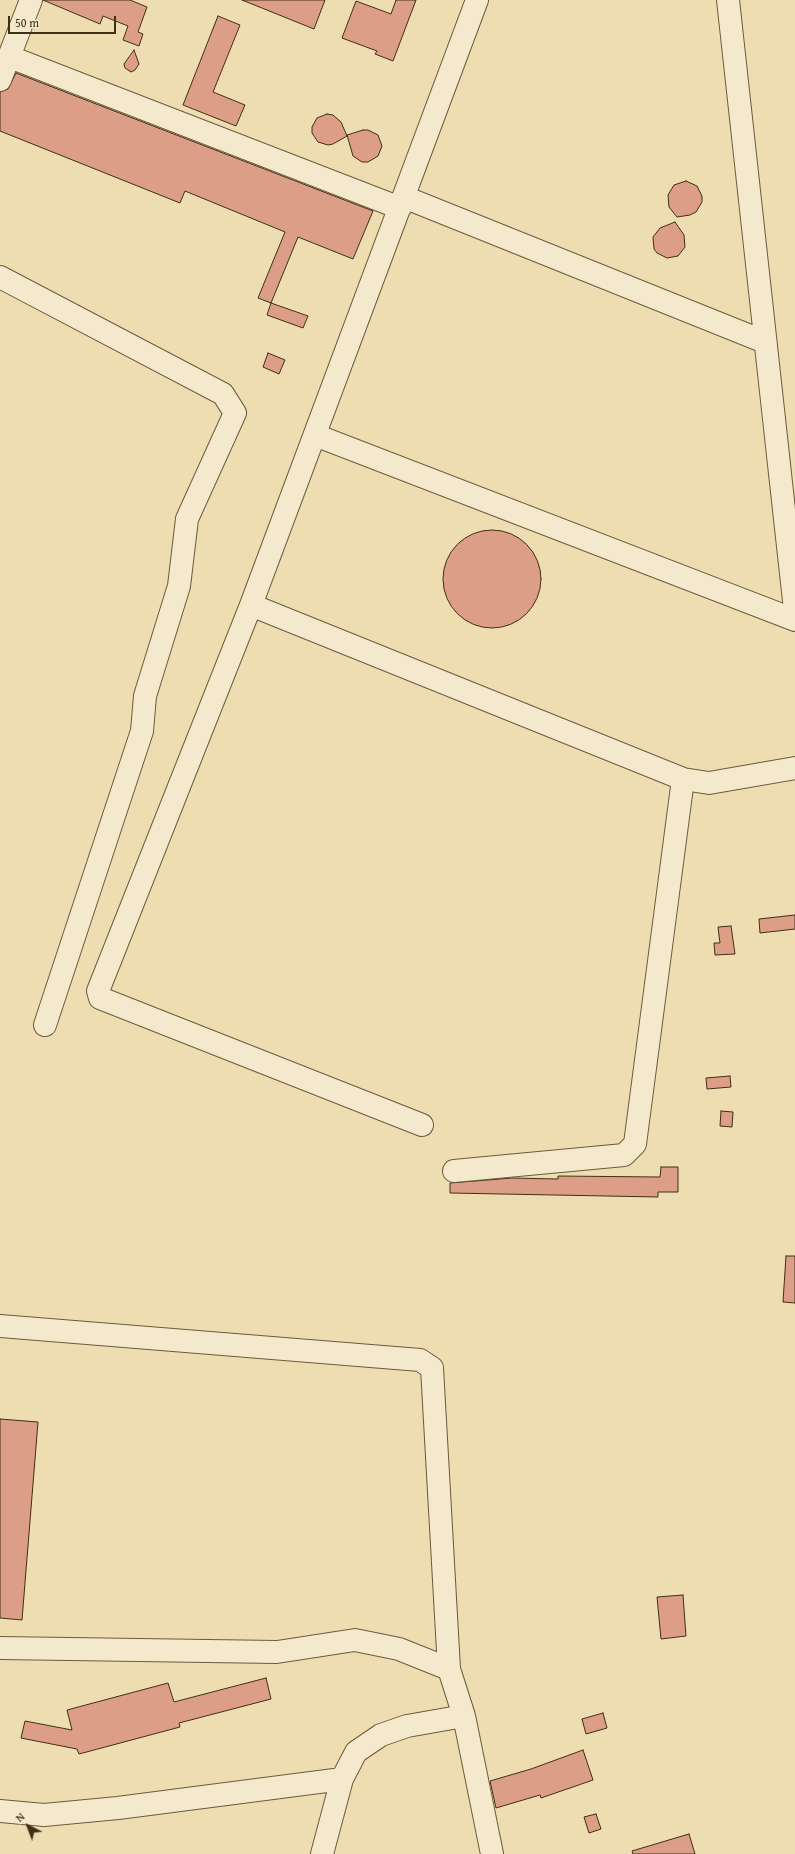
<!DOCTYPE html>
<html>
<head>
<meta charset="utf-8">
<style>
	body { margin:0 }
	#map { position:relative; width:795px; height:1854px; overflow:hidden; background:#efddb2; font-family:"Gentium Book Plus",serif }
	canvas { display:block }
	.north { position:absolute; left:8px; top:1806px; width:40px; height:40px; -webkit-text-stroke:3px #f5e9cd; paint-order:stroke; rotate:318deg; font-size:11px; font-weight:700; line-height:16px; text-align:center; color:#402e15 }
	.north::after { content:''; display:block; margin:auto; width:14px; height:18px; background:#402e15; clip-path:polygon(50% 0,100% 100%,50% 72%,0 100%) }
	.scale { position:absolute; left:8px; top:16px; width:108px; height:18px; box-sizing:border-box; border:2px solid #402e15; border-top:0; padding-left:5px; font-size:12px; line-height:14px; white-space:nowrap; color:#402e15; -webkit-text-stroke:3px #f5e9cd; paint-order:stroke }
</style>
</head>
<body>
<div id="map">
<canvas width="795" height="1854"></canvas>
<div class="north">N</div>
<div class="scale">50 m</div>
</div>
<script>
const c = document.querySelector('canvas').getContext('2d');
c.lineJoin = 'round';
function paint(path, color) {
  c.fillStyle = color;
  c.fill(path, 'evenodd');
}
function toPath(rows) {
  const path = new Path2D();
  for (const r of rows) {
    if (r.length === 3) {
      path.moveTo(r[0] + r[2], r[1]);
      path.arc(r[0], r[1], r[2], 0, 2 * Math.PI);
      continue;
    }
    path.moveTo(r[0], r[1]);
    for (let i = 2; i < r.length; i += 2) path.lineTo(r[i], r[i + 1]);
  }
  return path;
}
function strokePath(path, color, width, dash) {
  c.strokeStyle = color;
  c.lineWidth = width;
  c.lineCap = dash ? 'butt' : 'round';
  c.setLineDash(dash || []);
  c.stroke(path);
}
const building = toPath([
	[43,0,130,0,147,7,138,32,143,34,139,46,123,40,128,26,103,16,100,24,43,0],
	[242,0,325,0,314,29,242,0],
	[396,0,416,0,393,61,375,54,377,51,342,38,356,1,391,14,396,0],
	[218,16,240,25,213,92,245,105,236,126,183,105,218,16],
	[134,50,139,64,135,70,131,72,125,68,124,64,134,50],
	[16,73,373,211,353,259,298,237,271,303,258,298,285,232,185,191,180,203,0,131,0,92,8,89,16,73],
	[327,114,333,115,341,122,347,136,333,144,328,145,318,142,312,133,312,127,317,118,327,114],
	[363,130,368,130,378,135,382,146,378,156,368,162,362,162,353,156,347,135,363,130],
	[686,181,697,186,702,196,702,202,696,212,690,215,677,217,669,207,668,195,674,185,686,181],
	[675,222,684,235,685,247,678,256,667,258,657,253,654,249,653,237,660,228,675,222],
	[271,303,308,316,303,328,267,315,271,303],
	[268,353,285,360,279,374,263,367,268,353],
	[492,579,49],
	[795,915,795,929,760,933,759,919,795,915],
	[731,926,735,954,715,955,714,943,720,943,718,927,731,926],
	[730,1076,731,1087,707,1089,706,1078,730,1076],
	[721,1111,733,1112,732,1127,720,1126,721,1111],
	[661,1167,678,1167,678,1192,658,1192,658,1197,450,1193,450,1183,512,1178,558,1179,558,1176,660,1177,661,1167],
	[786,1256,795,1256,795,1303,783,1302,786,1256],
	[0,1419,38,1422,22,1620,0,1618,0,1419],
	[683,1595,686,1636,661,1639,657,1597,683,1595],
	[266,1678,271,1699,179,1723,180,1727,79,1754,77,1749,21,1738,25,1721,72,1730,67,1710,168,1683,174,1702,266,1678],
	[603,1713,607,1728,586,1734,582,1719,603,1713],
	[583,1750,593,1780,541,1798,540,1795,496,1808,490,1781,531,1769,583,1750],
	[596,1814,601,1829,589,1833,584,1817,596,1814],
	[689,1834,695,1854,633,1854,632,1851,689,1834]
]);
paint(building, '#dd9e87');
strokePath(building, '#402e15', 1);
const minor = toPath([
	[728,0,795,610],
	[10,57,400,208],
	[0,80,31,0],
	[404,197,765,342],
	[0,277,223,394,235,413,187,519,179,586,145,696,142,731,45,1025],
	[315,435,795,620],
	[251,605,683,779,709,783,795,768],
	[422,1125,100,998,98,991,251,605,477,0],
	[454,1171,624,1155,635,1144,683,779],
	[0,1326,420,1360,432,1368,449,1669],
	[0,1648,277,1652,355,1640,399,1649,449,1669,464,1716,492,1854],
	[0,1811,44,1815,118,1808,342,1779],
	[322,1854,342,1779,356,1752,381,1735,407,1726,464,1716]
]);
strokePath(minor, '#6c5a3c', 24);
strokePath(minor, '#f5e9cd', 22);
</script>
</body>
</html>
